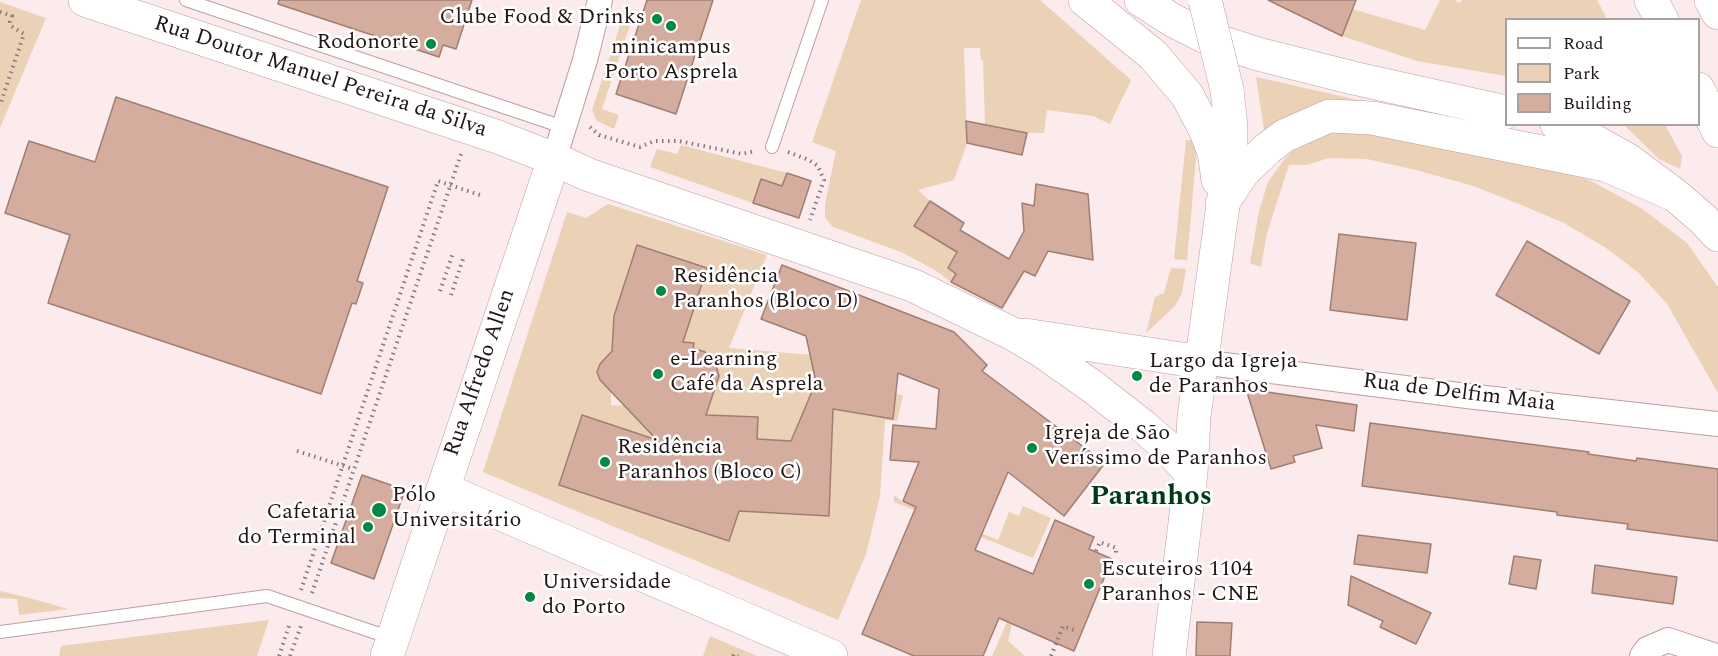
<!DOCTYPE html>
<html>
<head>
<meta charset="utf-8">
<style>
	body { margin:0 }
	#map { position:relative; width:1718px; height:656px; overflow:hidden; background:#fbebec; font-family:Spectral,serif }
	canvas { display:block }
	.legend { position:absolute; left:1505px; top:18px; width:195px; height:108px; box-sizing:border-box; background:#fff; border:2px solid #a7a2a2; margin:0; padding:8px 10px; list-style:none; font-size:18px; color:#231617 }
	.legend li { display:flex; align-items:center; gap:12px; height:30px }
	.legend b { width:30px; border:2px solid #a7a2a2 }
</style>
</head>
<body>
<div id="map">
<canvas width="1718" height="656"></canvas>
<ul class="legend">
<li><b style="height:8px;background:#fff"></b>Road</li>
<li><b style="height:16px;background:#ebd1b5"></b>Park</li>
<li><b style="height:16px;background:#d5ad9f"></b>Building</li>
</ul>
</div>
<script>
const c = document.querySelector('canvas').getContext('2d');
c.lineJoin = 'round';
function paint(path, color) {
  c.fillStyle = color;
  c.fill(path, 'evenodd');
}
function toPath(rows) {
  const path = new Path2D();
  for (const r of rows) {
    path.moveTo(r[0], r[1]);
    for (let i = 2; i < r.length; i += 2) path.lineTo(r[i], r[i + 1]);
  }
  return path;
}
function strokePath(path, color, width, dash) {
  c.strokeStyle = color;
  c.lineWidth = width;
  c.lineCap = dash ? 'butt' : 'round';
  c.setLineDash(dash || []);
  c.stroke(path);
}
function drawText(font, color, halo, rows, align = 'center') {
  c.font = font + ' Spectral,serif';
  c.lineWidth = 5;
  c.setLineDash([]);
  c.textBaseline = 'middle';
  c.strokeStyle = halo;
  c.fillStyle = color;
  for (const [text, x, y, turn = 0] of rows) {
    c.save();
    c.translate(x, y);
    c.rotate((+turn || 0) * Math.PI / 180);
    c.textAlign = isNaN(turn) ? turn : align;
    if (halo) c.strokeText(text, 0, 0);
    c.fillText(text, 0, 0);
    c.restore();
  }
}
paint(toPath([
	[861,0,1040,0,1131,80,1110,124,1093,116,1047,110,1044,133,1027,133,985,124,983,60,981,60,980,48,964,48,967,143,954,180,918,190,930,201,915,226,957,252,948,268,956,274,951,282,935,270,901,252,833,227,825,218,825,204,836,151,812,142],
	[1440,0,1454,0,1460,3,1462,0,1597,0,1607,19,1506,20,1506,76,1417,61,1342,36,1352,9,1425,30],
	[0,2,46,18,0,128],
	[621,11,633,16,602,109,619,115,614,129,597,121,592,110,619,29],
	[1256,77,1518,136,1356,106,1265,136],
	[1624,125,1665,125,1682,156,1680,169,1659,159],
	[1332,128,1499,154,1589,180,1641,208,1687,243,1718,287,1718,393,1667,304,1639,273,1606,248,1564,223,1514,202,1473,186,1416,170,1367,159,1329,158,1307,165,1289,165,1267,233,1261,267,1250,263,1259,211,1268,182,1283,161,1301,141],
	[1186,140,1196,141,1196,159,1187,260,1174,259],
	[681,145,787,173,782,186,753,203,650,167,657,149,677,154],
	[608,204,767,255,729,348,836,357,869,384,903,396,897,421,885,420,880,496,866,554,838,620,483,472,567,212,586,218],
	[613,340,693,343,693,348,705,352,715,362,719,376,691,408,611,405,611,387,605,386,600,380,597,372,600,364,606,358,612,357],
	[759,440,828,516,755,512],
	[1171,268,1186,269,1182,293,1175,306,1146,333,1155,297,1164,293],
	[894,495,903,502,998,540,1009,512,1019,516,1023,506,1051,518,1033,558,894,502],
	[0,591,26,597,68,609,19,615,17,599,0,598],
	[269,620,257,656,59,656,61,646],
	[1007,622,1012,624,1008,641,1025,656,992,656],
	[710,636,757,656,703,656]
]), '#ebd1b5');
const building = toPath([
	[279,0,472,0,456,49,443,45,439,57,278,4,279,0],
	[647,0,713,0,676,114,616,94,647,0],
	[1268,0,1356,0,1342,36,1268,0],
	[116,97,388,187,357,281,363,283,356,304,352,303,321,394,48,303,70,235,5,213,29,141,95,162,116,97],
	[966,121,1027,133,1022,155,967,143,966,121],
	[787,173,811,181,799,218,753,203,761,179,782,186,787,173],
	[1036,184,1088,194,1093,260,1048,251,1035,276,1024,271,1002,308,951,282,956,274,948,268,957,252,914,226,930,201,964,223,960,230,1009,259,1024,231,1022,203,1034,206,1036,184],
	[1339,234,1416,243,1407,320,1330,310,1339,234],
	[1527,241,1630,301,1599,354,1496,295,1527,241],
	[637,245,707,268,683,342,694,343,693,348,705,352,715,362,719,376,706,415,758,417,757,439,791,441,816,382,806,336,761,319,782,265,954,332,987,365,982,371,1105,463,1064,516,1008,472,975,550,1033,574,1055,520,1094,537,1089,549,1112,559,1074,651,999,618,983,656,914,656,862,634,916,507,903,501,919,462,890,460,893,425,936,429,939,389,898,373,893,419,833,409,829,516,739,511,729,541,559,485,582,415,657,440,600,380,597,372,600,364,612,351,614,316,637,245],
	[1246,389,1357,405,1354,431,1316,425,1322,448,1293,456,1295,462,1271,469,1246,389],
	[1370,423,1589,452,1588,454,1636,461,1637,458,1718,469,1718,541,1627,529,1628,524,1557,515,1557,512,1362,486,1370,423],
	[362,475,405,490,374,579,331,563,362,475],
	[1358,535,1431,544,1427,573,1354,564,1358,535],
	[1514,556,1541,560,1536,589,1509,584,1514,556],
	[1595,565,1677,577,1673,604,1592,593,1595,565],
	[1351,576,1431,613,1416,644,1380,627,1383,621,1348,605,1351,576],
	[1197,622,1232,623,1230,656,1196,656,1197,622]
]);
paint(building, '#d5ad9f');
strokePath(building, '#9f7f73', 1.5);
const lane = toPath([
	[186,0,563,127],
	[772,147,822,0],
	[0,632,267,596,391,638]
]);
const street = toPath([
	[554,159,585,60,600,0],
	[1201,362,1467,396,1718,424],
	[1642,656,1647,649,1668,640,1716,656]
]);
const secondary = toPath([
	[85,0,498,137,554,159,589,175,912,285,1013,334,1042,351,1093,387,1144,427,1168,448,1191,473],
	[1085,0,1153,55,1187,95,1205,129,1214,152,1218,180],
	[1025,335,1201,362],
	[443,489,831,656],
	[387,656,554,159],
	[1169,656,1191,473,1194,417,1231,146,1231,127,1227,90]
]);
const highway = toPath([
	[1141,0,1172,20,1208,38,1258,54,1353,78,1506,112],
	[1651,0,1662,20],
	[1711,0,1718,13],
	[1698,89,1718,131],
	[1557,124,1589,138,1628,160,1675,195,1703,219,1718,235],
	[1222,204,1243,172,1267,149,1284,136,1329,116,1372,118,1606,165,1675,195]
]);
strokePath(lane, '#c19d9f', 14);
strokePath(street, '#c19d9f', 26);
strokePath(secondary, '#c19d9f', 34);
strokePath(highway, '#c19d9f', 34);
strokePath(toPath([
	[0,12,12,16,10,22,11,26,24,34,0,105],
	[590,127,599,135,640,147,654,141,679,141,742,154,755,151],
	[788,152,809,160,818,166,824,180,810,220],
	[440,291,453,253],
	[451,295,464,256],
	[297,451,353,469],
	[1096,551,1100,542,1116,548,1116,553],
	[301,590,438,181,480,195],
	[312,593,461,154],
	[279,656,290,623],
	[290,656,301,626],
	[733,656,734,654,738,656],
	[1051,656,1063,626,1074,630,1075,626]
]), '#87797a', 4, [1.5, 4.5]);
strokePath(lane, '#fff', 12);
strokePath(street, '#fff', 24);
strokePath(secondary, '#fff', 33);
strokePath(highway, '#fff', 33);
const secondaryBridge = toPath([
	[1205,0,1227,90]
]);
strokePath(secondaryBridge, '#c19d9f', 34, []);
strokePath(secondaryBridge, '#fff', 33);
for (const [x, y, r, color] of [
	[657,19,6,"#084"],
	[671,26,6,"#084"],
	[431,44,6,"#084"],
	[661,291,6,"#084"],
	[658,374,6,"#084"],
	[1137,376,6,"#084"],
	[1032,448,6,"#084"],
	[605,462,6,"#084"],
	[379,510,8,"#084"],
	[368,527,6,"#084"],
	[1089,584,6,"#084"],
	[530,597,6,"#084"]
]) {
  const dot = new Path2D();
  dot.arc(x, y, r, 0, 2 * Math.PI);
  c.fillStyle = color;
  c.fill(dot);
  strokePath(dot, '#fff', 2);
}
drawText('22px', '#231617', '#fff', [
	["Clube Food & Drinks",645,19,"right"],
	["Rodonorte",419,44,"right"],
	["minicampus",671,49,"center"],
	["Porto Asprela",671,74,"center"],
	["Residência",673,278],
	["Paranhos (Bloco D)",673,303],
	["e-Learning",670,361],
	["Café da Asprela",670,386],
	["Largo da Igreja",1149,363],
	["de Paranhos",1149,388],
	["Igreja de São",1044,435],
	["Veríssimo de Paranhos",1044,460],
	["Residência",617,449],
	["Paranhos (Bloco C)",617,474],
	["Pólo",392,497],
	["Universitário",392,522],
	["Cafetaria",356,514,"right"],
	["do Terminal",356,539,"right"],
	["Escuteiros 1104",1101,571],
	["Paranhos - CNE",1101,596],
	["Universidade",542,584],
	["do Porto",542,609]
], 'left');
drawText('22px', '#231617', '#fff', [
	["Rua Doutor Manuel Pereira da Silva",320,78,18],
	["Rua Alfredo Allen",481,373,-71],
	["Rua de Delfim Maia",1459,394,7]
]);
drawText('bold 28px', '#003918', '#fff', [
	["Paranhos",1151,499]
]);
</script>
</body>
</html>
